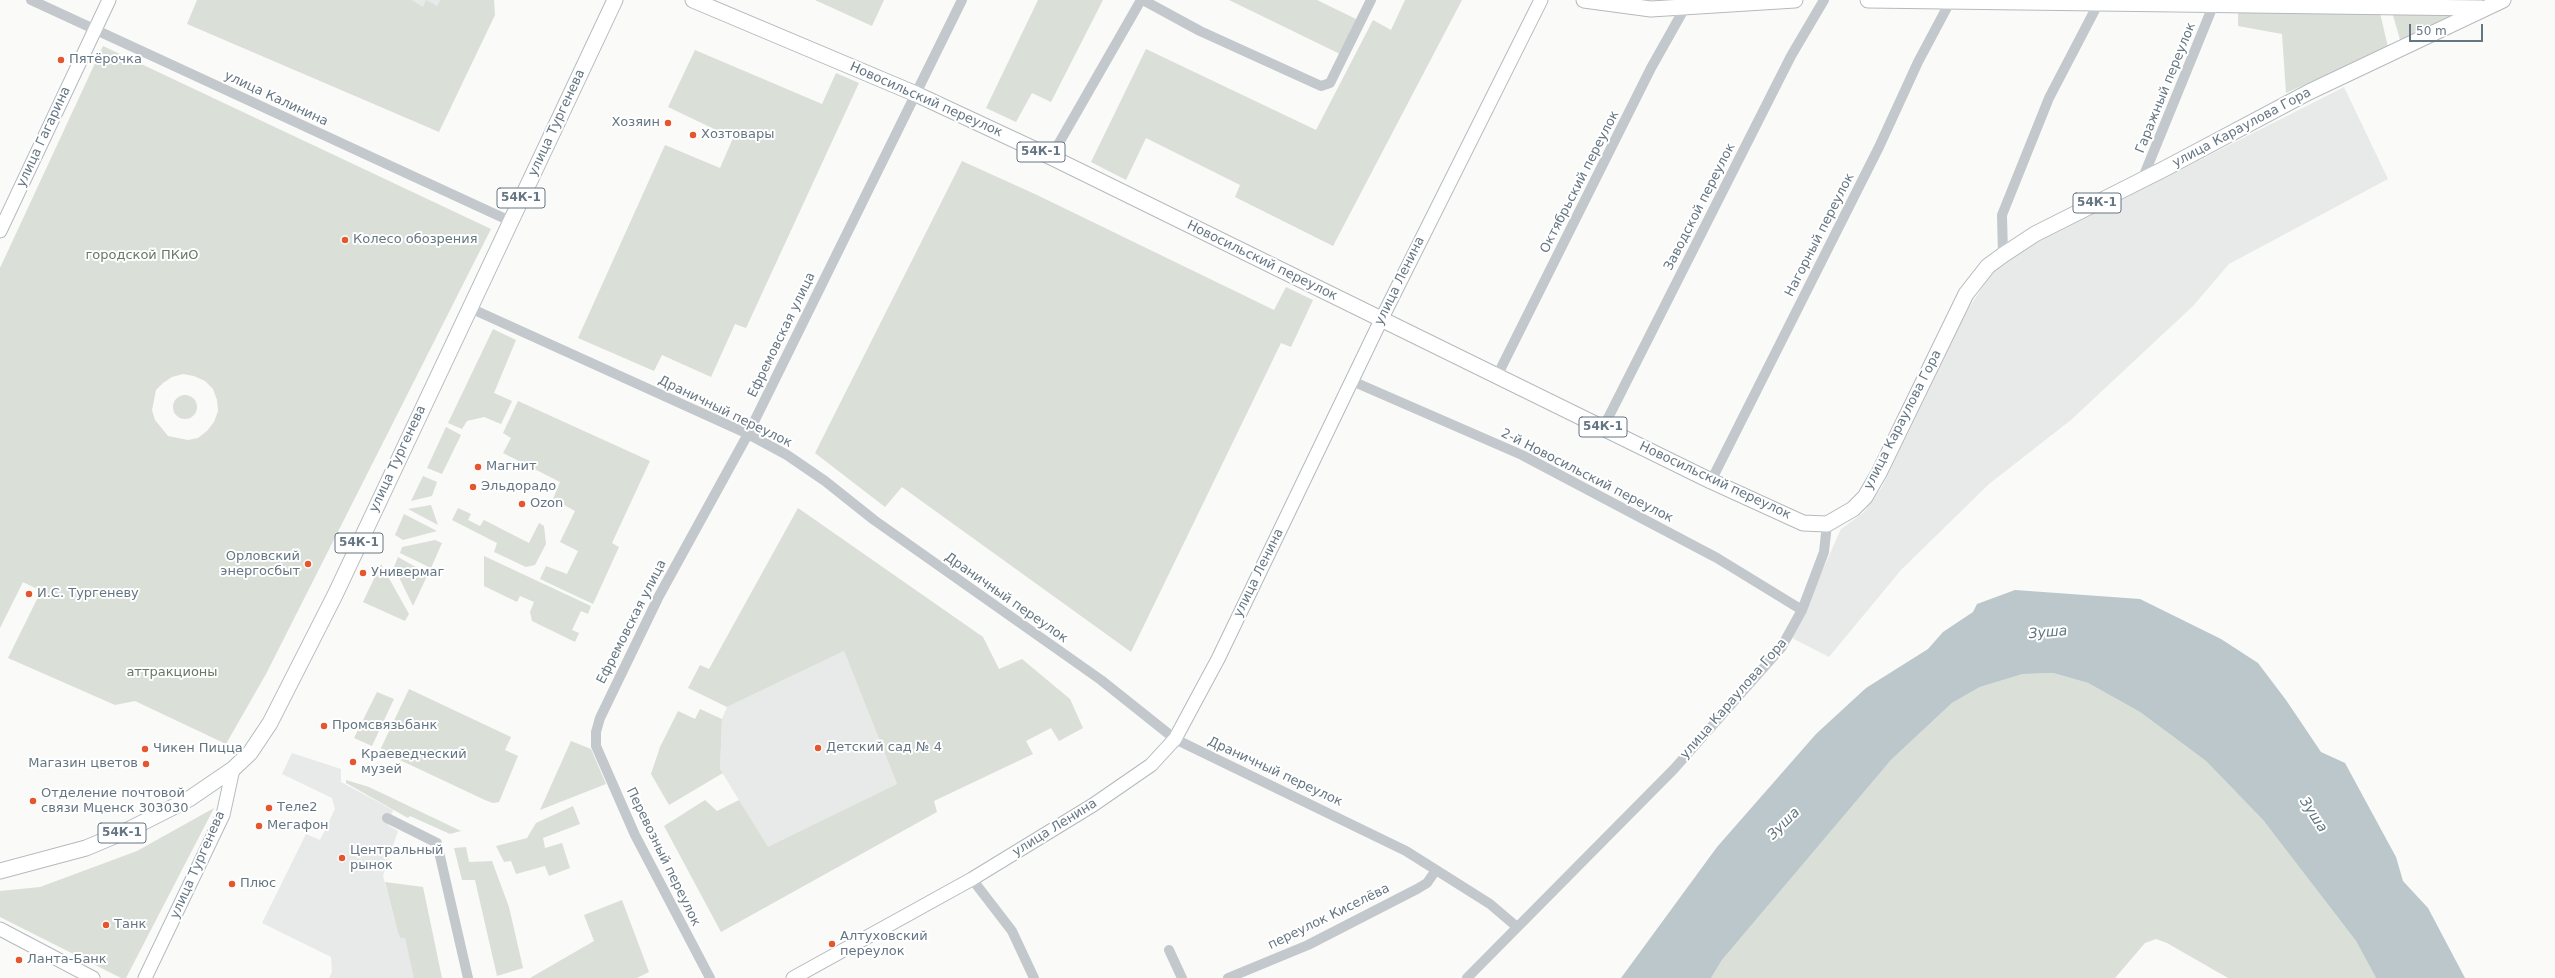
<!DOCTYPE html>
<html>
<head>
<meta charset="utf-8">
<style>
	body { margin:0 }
	#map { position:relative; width:2555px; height:978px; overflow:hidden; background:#fafaf8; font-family:"DejaVu Sans",sans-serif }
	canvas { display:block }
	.scale { position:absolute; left:2409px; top:24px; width:74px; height:18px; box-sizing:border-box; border:2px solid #657683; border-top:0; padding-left:5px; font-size:12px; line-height:14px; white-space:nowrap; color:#657683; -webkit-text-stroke:3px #fff; paint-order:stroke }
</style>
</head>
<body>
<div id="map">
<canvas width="2555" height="978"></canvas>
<div class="scale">50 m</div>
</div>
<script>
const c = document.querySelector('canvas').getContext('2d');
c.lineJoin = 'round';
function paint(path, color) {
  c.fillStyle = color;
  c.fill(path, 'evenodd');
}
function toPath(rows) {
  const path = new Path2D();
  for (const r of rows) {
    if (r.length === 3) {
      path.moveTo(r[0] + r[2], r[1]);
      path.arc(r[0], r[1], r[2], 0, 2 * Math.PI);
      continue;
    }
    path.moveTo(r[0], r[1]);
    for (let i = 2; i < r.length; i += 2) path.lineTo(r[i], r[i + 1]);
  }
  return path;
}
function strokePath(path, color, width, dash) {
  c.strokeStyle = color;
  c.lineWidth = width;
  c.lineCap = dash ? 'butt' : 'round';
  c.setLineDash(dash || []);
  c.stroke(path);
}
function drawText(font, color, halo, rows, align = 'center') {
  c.font = font + ' "DejaVu Sans",sans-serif';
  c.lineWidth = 4;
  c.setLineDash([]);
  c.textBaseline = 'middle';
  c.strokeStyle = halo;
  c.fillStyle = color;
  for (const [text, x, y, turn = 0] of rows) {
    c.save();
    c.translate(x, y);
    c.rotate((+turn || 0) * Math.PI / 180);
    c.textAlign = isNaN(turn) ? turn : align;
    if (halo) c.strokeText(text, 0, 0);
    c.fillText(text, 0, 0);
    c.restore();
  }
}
paint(toPath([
	[412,0,440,0,437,6,423,7],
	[2344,87,2388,179,2229,264,2193,306,2071,420,1989,484,1901,570,1829,657,1792,638,1841,529,1863,513,1882,487,1968,309,1992,273,2014,254],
	[844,651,897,784,768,848,720,769,722,719,727,707],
	[292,753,341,769,341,782,393,810,388,825,398,831,383,876,398,933,405,938,415,978,329,978,332,972,331,957,262,923,306,834,320,840,335,809,332,798,282,774]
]), '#e8e9e9');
paint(toPath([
	[197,0,412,0,423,7,426,0,437,6,440,0,494,0,495,15,439,132,187,24],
	[815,0,884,0,872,26],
	[1038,0,1103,0,1051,102,1032,93,1016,122,986,108],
	[1229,0,1317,0,1358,20,1340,54],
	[1405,0,1462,0,1333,246,1235,197,1240,185,1146,138,1126,180,1091,162,1146,49,1316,130,1373,20,1391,30],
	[2392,12,2464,13,2401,43],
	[2238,13,2380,13,2388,47,2286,93,2282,34,2238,26],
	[103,46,491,229,266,674,226,744,135,701,115,705,8,658,41,591,23,582,0,628,0,268],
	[183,374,194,376,205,381,213,389,217,400,218,411,214,422,207,431,198,438,188,440,168,436,155,420,152,410,156,390,163,383,172,377],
	[695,50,822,104,836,73,859,83,746,328,735,324,711,377,662,355,654,371,578,338,665,145,720,168,733,138,668,107],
	[962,161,1037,195,1274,310,1286,287,1313,300,1291,347,1281,343,1131,652,902,487,885,507,815,453],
	[493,329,516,340,494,393,512,401,501,424,484,417,467,421,462,429,448,423],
	[185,407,12],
	[518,401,650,461,612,543,619,547,593,604,540,579,546,566,567,574,578,551,560,542,575,511,553,499,560,482,503,453,511,438,503,433],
	[446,427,461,435,442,474,427,468],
	[423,476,437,482,432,496,411,501],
	[431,505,438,525,408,509],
	[458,508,471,514,468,520,480,526,484,520,529,543,539,523,544,526,546,544,535,565,526,567,494,552,497,543,452,520],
	[798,508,983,637,999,669,1022,659,1070,699,1083,728,1059,741,1051,728,1026,741,1033,754,934,801,937,812,721,932,664,826,705,800,717,811,739,800,768,847,897,784,844,651,727,707,688,688,700,665,709,669],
	[404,514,437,531,403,540,395,535],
	[435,540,442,543,431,568,400,553,402,547],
	[484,556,591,606,588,614,581,611,572,630,579,633,575,642,532,621,530,612,534,602,520,596,517,602,484,586],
	[398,557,428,574,413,606,394,567],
	[381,564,409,614,405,621,363,602],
	[2053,673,2088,683,2140,712,2206,761,2263,820,2356,941,2376,978,2228,978,2167,943,2156,939,2145,943,2115,978,1711,978,1722,960,1891,760,1952,703,1980,687,2023,674],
	[409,689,511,737,505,750,518,756,499,802,493,803,485,800,385,753,381,748],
	[377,692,394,699,372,746,354,738],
	[700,709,722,719,720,769,723,773,669,805,651,774,660,747,678,711,695,719],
	[571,741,591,749,606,784,540,810],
	[346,780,369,787,461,831,450,834,410,816,408,818,346,783],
	[573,806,580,824,543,838,545,848,562,843,570,868,549,876,545,866,516,874,511,861,504,862,496,846,527,838,536,823],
	[214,808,126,978,121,978,0,917,0,891,40,887,137,851],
	[466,847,469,862,492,861,509,907,523,968,497,976,475,880,462,880,454,848],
	[385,882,423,887,442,978,414,978,405,938,401,938,398,933],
	[622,900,649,972,637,978,530,978,594,941,584,915]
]), '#dadfd7');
paint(toPath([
	[2015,590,2140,599,2221,639,2258,663,2286,700,2321,752,2345,763,2396,857,2403,881,2428,908,2465,978,2376,978,2356,941,2263,820,2206,761,2140,712,2088,683,2053,673,2023,674,1980,687,1952,703,1891,760,1722,960,1711,978,1621,978,1717,847,1816,734,1866,688,1928,649,1943,632,1973,612,1977,604]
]), '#bbc7cb');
const secondary = toPath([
	[0,231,109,0],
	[0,929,93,978],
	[145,978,223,815,233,769],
	[793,978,972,879,1093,805,1151,765,1175,739,1218,659,1381,320,1541,0]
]);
const primary = toPath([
	[693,0,916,94,1051,157,1711,481,1803,523,1827,524,1853,509,1865,497,1879,473,1966,294,1988,266,2003,255,2035,234,2164,169,2309,92,2503,0],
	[1584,0,1651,9,1795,0],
	[1868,0,2481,8],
	[0,871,86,848,124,832,189,799,233,769,250,753,270,723,335,595,615,0]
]);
strokePath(secondary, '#b3babf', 15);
strokePath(primary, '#b5babe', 17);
strokePath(toPath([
	[31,0,510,221],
	[1143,0,1200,31,1321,86,1330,83,1371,0],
	[1051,157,1141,0],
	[2142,180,2213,6,2208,3],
	[2003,255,2002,215,2049,98,2098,4],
	[470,308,748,434,787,455,825,481,874,520,1101,680,1175,739,1406,851,1490,904,1517,927],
	[1497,376,1651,68,1687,4],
	[1352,381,1522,455,1717,558,1802,610],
	[1603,428,1791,56,1824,0],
	[1711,481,1879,147,1918,62,1951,0],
	[387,818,437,843,468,978],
	[972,879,1012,931,1034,978],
	[1169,950,1182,978],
	[710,978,635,835,596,746,596,732,600,718,659,596,748,434,962,0],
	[1228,978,1308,945,1417,889,1427,883,1436,870],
	[1467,978,1674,769,1781,648,1802,610,1824,552,1827,524]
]), '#c3c8cc', 10);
strokePath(secondary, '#fff', 13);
strokePath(primary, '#fff', 15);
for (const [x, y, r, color] of [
	[61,60,4,"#e4572e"],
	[668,123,4,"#e4572e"],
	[693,135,4,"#e4572e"],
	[345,240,4,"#e4572e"],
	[478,467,4,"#e4572e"],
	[473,487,4,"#e4572e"],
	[522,504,4,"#e4572e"],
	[308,564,4,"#e4572e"],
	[363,573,4,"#e4572e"],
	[29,594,4,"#e4572e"],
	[324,726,4,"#e4572e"],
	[818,748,4,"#e4572e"],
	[145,749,4,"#e4572e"],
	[353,762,4,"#e4572e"],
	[146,764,4,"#e4572e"],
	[33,801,4,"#e4572e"],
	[269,808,4,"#e4572e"],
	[259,826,4,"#e4572e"],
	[342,858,4,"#e4572e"],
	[232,884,4,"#e4572e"],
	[106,925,4,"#e4572e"],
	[832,944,4,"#e4572e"],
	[19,960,4,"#e4572e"]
]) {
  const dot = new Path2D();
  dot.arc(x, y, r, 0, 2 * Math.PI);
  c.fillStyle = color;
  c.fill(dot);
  strokePath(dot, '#fff', 1.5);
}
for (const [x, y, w] of [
	[1041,152,48],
	[521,198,48],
	[2097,203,48],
	[1603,427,48],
	[359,543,48],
	[122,833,48]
]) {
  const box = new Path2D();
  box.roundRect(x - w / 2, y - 10, w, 20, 3);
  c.fillStyle = '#fff';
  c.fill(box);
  strokePath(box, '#657683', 1);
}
drawText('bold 12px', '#657683', null, [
	["54К-1",1041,152],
	["54К-1",521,198],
	["54К-1",2097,203],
	["54К-1",1603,427],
	["54К-1",359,543],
	["54К-1",122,833]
]);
drawText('13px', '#657683', '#fff', [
	["Пятёрочка",69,60],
	["Хозяин",660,123,"right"],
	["Хозтовары",701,135],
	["Колесо обозрения",353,240],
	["Магнит",486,467],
	["Эльдорадо",481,487],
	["Ozon",530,504],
	["Орловский",300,557,"right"],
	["энергосбыт",300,572,"right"],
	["Универмаг",371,573],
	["И.С. Тургеневу",37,594],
	["Промсвязьбанк",332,726],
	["Детский сад № 4",826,748],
	["Чикен Пицца",153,749],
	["Краеведческий",361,755],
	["музей",361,770],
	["Магазин цветов",138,764,"right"],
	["Отделение почтовой",41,794],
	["связи Мценск 303030",41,809],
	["Теле2",277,808],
	["Мегафон",267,826],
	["Центральный",350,851],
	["рынок",350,866],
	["Плюс",240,884],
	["Танк",114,925],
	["Алтуховский",840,937],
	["переулок",840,952],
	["Ланта-Банк",27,960]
], 'left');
drawText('13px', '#657683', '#fff', [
	["Гаражный переулок",2166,88,-68],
	["улица Калинина",276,99,25],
	["Новосильский переулок",926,100,24],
	["улица Тургенева",557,123,-65],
	["улица Караулова Гора",2242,128,-28],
	["улица Гагарина",44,137,-65],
	["Октябрьский переулок",1580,182,-63],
	["Заводской переулок",1700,207,-63],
	["Нагорный переулок",1820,235,-63],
	["Новосильский переулок",1262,261,26],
	["улица Ленина",1400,281,-64],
	["Ефремовская улица",782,335,-64],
	["Драничный переулок",725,412,26],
	["улица Караулова Гора",1903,420,-63],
	["улица Тургенева",398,459,-65],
	["2-й Новосильский переулок",1587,476,27],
	["Новосильский переулок",1715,481,25],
	["улица Ленина",1259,573,-64],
	["Драничный переулок",1006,598,35],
	["Ефремовская улица",632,622,-63],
	["улица Караулова Гора",1734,699,-49],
	["Драничный переулок",1275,772,25],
	["улица Ленина",1055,828,-32],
	["Перевозный переулок",663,857,64],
	["улица Тургенева",198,865,-66],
	["переулок Киселёва",1329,917,-26]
]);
drawText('13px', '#687a64', '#fff', [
	["городской ПКиО",142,256],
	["аттракционы",172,673]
]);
drawText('italic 14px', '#60757c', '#fff', [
	["Зуша",2048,633,-5],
	["Зуша",2313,815,57],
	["Зуша",1784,824,-45]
]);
</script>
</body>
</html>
